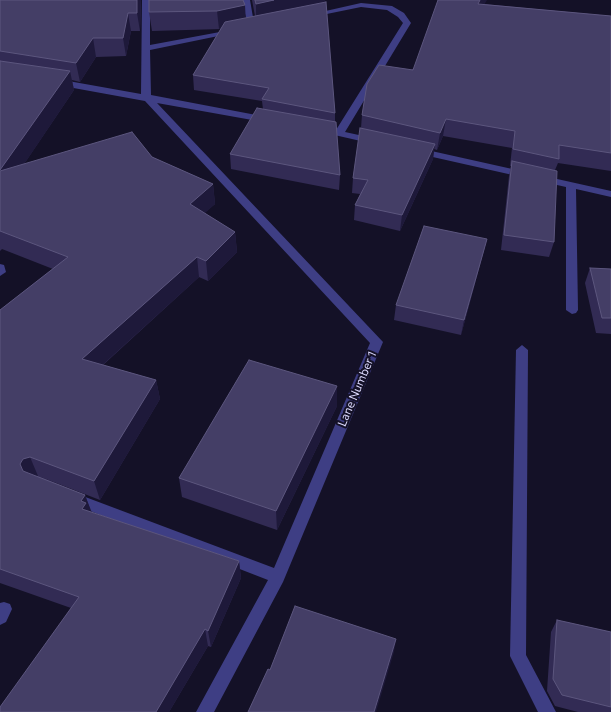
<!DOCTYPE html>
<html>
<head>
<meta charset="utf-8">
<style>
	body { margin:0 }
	canvas { display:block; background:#141127 }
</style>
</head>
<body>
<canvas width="611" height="712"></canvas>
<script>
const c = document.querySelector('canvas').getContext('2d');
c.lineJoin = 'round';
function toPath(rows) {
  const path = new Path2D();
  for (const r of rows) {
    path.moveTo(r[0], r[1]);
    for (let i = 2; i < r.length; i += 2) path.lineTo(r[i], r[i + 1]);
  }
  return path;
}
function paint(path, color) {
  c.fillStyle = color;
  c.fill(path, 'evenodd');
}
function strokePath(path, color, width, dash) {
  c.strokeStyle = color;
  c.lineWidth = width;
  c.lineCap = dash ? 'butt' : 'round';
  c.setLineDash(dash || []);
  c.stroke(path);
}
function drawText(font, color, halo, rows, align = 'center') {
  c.font = font + ' Commissioner,sans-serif';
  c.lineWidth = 4;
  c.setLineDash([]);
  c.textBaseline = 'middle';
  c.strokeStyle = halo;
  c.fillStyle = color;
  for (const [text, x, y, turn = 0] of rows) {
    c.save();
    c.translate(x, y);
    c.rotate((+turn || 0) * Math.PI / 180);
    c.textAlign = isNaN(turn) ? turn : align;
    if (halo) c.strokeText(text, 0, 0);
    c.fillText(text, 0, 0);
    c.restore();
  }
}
paint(toPath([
	[0,264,4,265,6,272,0,276,0,264]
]), '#3e3e84');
paint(toPath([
	[142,0,150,0,150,45,236,29,236,33,233,33,150,50,151,95,272,118,274,120,269,123,157,103,383,342,283,582,214,712,196,712,268,580,67,502,65,498,67,494,72,492,274,568,370,343,145,101,57,85,53,82,57,79,141,94,142,0],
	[242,0,250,0,255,29,248,27,242,0],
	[361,3,392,6,404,13,411,23,345,132,377,139,379,141,374,144,330,134,328,132,330,130,336,130,403,23,398,17,387,10,361,7,312,17,308,15,361,3],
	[418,148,611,191,611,197,576,189,578,310,576,313,572,314,566,310,566,187,415,153,413,151,418,148],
	[522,345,528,350,526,655,556,712,538,712,510,656,516,350,522,345],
	[4,602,10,604,12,609,6,622,0,625,0,603,4,602]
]), '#3e3e84');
paint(toPath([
	[0,0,141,0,140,31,131,31,126,56,96,57,80,82,72,80,74,90,24,164,152,157,213,184,215,204,204,213,235,232,237,252,208,281,199,277,103,365,156,380,160,399,100,500,38,476,85,495,91,512,239,561,241,578,211,647,208,646,169,712,0,712,71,608,0,583,0,310,53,269,2,249,0,251],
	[252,0,325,0,335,113,335,122,340,175,339,190,231,169,230,154,263,109,262,101,194,90,193,75,221,29,152,31,149,12,245,5,245,18,255,16],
	[484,4,611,16,611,171,558,163,555,170,554,242,549,257,501,250,509,176,511,166,510,166,512,148,443,136,437,150,434,149,433,159,400,231,354,220,355,205,360,194,352,193,353,178,361,128,362,115],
	[487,239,483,254,461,335,394,320,396,305],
	[590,268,611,269,611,334,596,333,585,283],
	[337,406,277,530,182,497,179,478],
	[557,620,611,632,611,712,578,712,555,706,547,691,551,632]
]), '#322b54');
paint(toPath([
	[137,0,141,0,140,31,137,13],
	[274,0,325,0,325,8,256,22,256,4],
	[480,0,487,0,475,20,478,4],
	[245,5,246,24,219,29,217,11],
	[128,13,131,31,126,56,123,38],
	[93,38,96,57,80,82,76,63],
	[70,71,74,90,6,191,0,170],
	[446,119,443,136,437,150,440,133],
	[435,144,433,159,400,231,402,215],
	[213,184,215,204,193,224,190,204],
	[235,232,237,252,208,281,206,261],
	[487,239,483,254,461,335,464,320],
	[197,257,199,277,87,379,82,359],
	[156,380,160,399,100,500,94,481],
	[337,386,337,406,277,530,276,511],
	[30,457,38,476,28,483,20,464,23,459],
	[85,495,92,513,82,509,81,501],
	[239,561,241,578,211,647,208,631],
	[205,629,208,646,169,712,156,712],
	[396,639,394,652,376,712,374,712]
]), '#1e193a');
const building = toPath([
	[0,0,137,0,137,13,128,13,123,38,93,38,76,63,0,51,0,0],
	[149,0,243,0,245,5,217,11,149,12,149,0],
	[255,0,274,0,256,4,255,0],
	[438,0,480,0,478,4,611,16,611,153,559,145,559,159,513,149,515,131,446,119,440,133,362,115,367,84,379,65,413,70,438,0],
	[326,2,335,113,262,99,269,88,193,75,225,22,326,2],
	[0,61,70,71,0,170,0,61],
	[257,108,336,122,340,175,230,154,257,108],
	[360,128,435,144,402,215,355,205,368,180,353,178,360,128],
	[132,132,152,157,213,184,190,204,235,232,206,261,197,257,82,359,156,380,94,481,30,457,23,459,20,464,23,471,85,495,81,501,86,503,82,509,239,561,208,631,205,629,156,712,0,712,0,707,79,597,0,569,0,310,68,257,0,231,0,171,132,132],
	[512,161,557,171,554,242,504,235,512,161],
	[424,226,487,239,464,320,396,305,424,226],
	[590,268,611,269,611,318,602,318,590,268],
	[249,360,337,386,276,511,179,478,249,360],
	[295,606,396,639,374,712,248,712,268,669,270,670,295,606],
	[557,620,611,632,611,707,562,695,553,679,557,620]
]);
paint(building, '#443e66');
strokePath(building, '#5c567e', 1);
drawText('12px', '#dcd9fd', '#141127', [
	["Lane Number 1",357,389,-67]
]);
</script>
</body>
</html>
